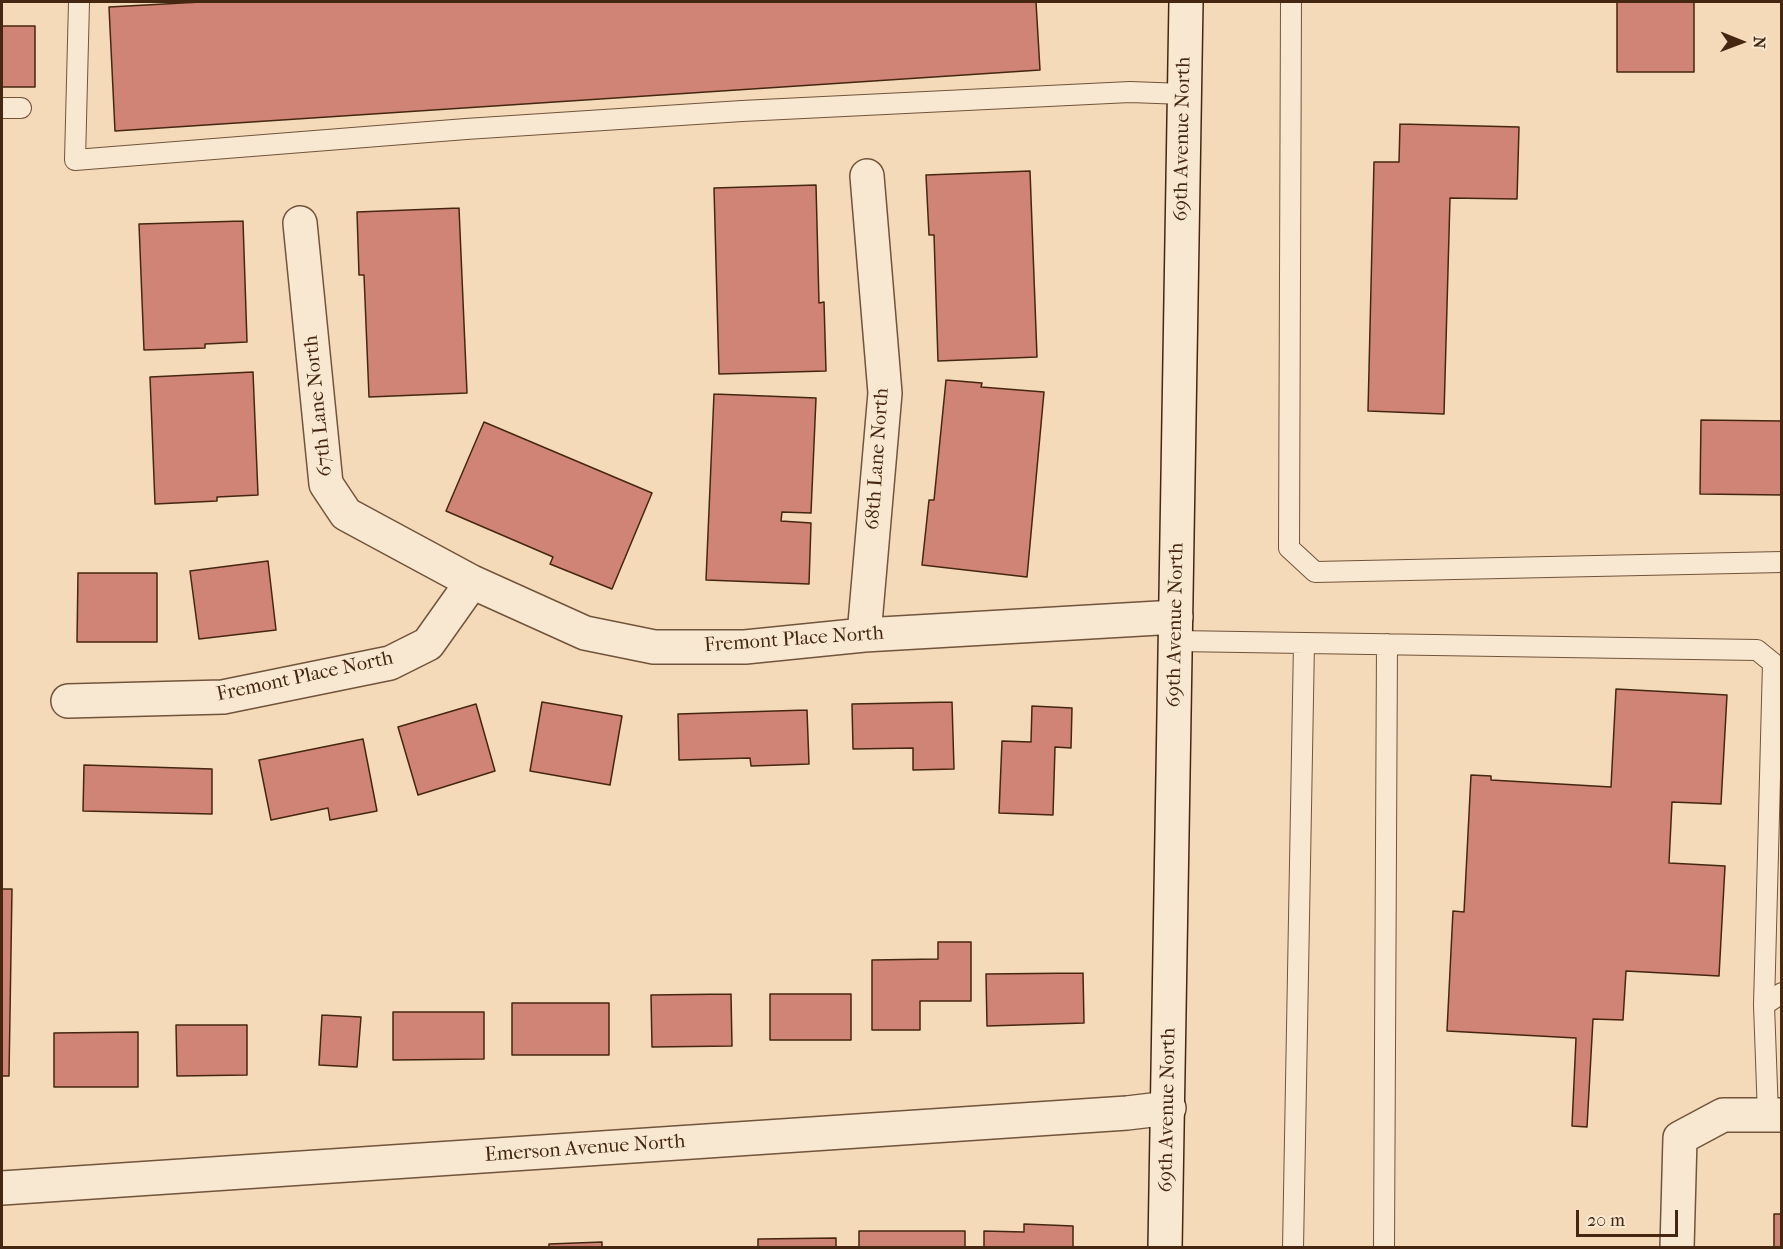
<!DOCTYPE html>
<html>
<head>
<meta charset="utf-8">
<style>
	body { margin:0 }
	#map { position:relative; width:1783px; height:1249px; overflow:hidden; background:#f4dab8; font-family:"IM FELL French Canon",serif }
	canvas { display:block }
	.frame { position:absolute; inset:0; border:3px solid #452711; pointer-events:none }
	.north { position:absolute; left:1711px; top:12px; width:60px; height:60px; -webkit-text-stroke:4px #f8e7d1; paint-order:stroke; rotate:91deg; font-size:16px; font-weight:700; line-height:24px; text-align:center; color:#452711 }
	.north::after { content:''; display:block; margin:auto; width:21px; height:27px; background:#452711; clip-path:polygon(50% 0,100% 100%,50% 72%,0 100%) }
	.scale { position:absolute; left:1576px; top:1210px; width:102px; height:27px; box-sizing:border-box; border:3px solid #452711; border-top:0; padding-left:8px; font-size:18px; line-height:21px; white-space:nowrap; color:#452711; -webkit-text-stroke:4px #f8e7d1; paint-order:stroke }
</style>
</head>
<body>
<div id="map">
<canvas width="1783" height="1249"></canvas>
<div class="frame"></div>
<div class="north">N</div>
<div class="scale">20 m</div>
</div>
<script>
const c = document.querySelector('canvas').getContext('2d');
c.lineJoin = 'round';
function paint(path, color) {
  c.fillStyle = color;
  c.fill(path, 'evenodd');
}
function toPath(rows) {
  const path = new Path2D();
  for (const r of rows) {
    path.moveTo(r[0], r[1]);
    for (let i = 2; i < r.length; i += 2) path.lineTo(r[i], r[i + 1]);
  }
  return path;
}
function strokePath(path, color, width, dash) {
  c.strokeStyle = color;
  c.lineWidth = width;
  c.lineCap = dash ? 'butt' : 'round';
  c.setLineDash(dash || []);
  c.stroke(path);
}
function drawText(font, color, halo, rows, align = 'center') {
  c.font = font + ' "IM FELL French Canon",serif';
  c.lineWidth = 4.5;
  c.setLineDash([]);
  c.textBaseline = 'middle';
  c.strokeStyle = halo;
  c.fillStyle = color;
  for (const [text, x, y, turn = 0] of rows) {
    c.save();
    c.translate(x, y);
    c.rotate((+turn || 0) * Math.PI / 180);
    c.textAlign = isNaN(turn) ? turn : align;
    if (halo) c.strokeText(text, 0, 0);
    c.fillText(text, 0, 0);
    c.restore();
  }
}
const building = toPath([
	[201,2,1036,2,1040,70,115,131,109,7,201,2],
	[1617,2,1694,2,1694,72,1617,72,1617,2],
	[2,26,35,26,35,87,2,87,2,26],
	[1400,124,1519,127,1517,199,1450,198,1444,414,1368,411,1374,162,1399,162,1400,124],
	[1030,171,1037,357,938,361,934,235,929,235,926,175,1030,171],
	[816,185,819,303,824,302,826,371,719,374,714,188,816,185],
	[459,208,467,393,369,397,364,275,359,275,357,212,459,208],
	[243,221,247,342,205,344,205,348,144,350,139,224,243,221],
	[253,372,258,495,217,497,217,501,155,504,150,377,253,372],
	[946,380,982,383,981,387,1044,392,1027,577,922,565,929,500,934,500,946,380],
	[714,394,816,398,811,513,782,512,781,521,811,523,809,584,706,580,714,394],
	[1701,420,1782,421,1782,495,1700,494,1701,420],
	[484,422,652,493,612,589,550,564,553,557,446,511,484,422],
	[268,561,276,630,199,639,190,571,268,561],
	[78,573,157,573,157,642,77,642,78,573],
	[1616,689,1727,695,1721,804,1672,802,1669,863,1725,866,1719,976,1626,971,1623,1020,1593,1019,1587,1127,1572,1126,1576,1038,1447,1031,1453,911,1464,912,1471,775,1491,776,1491,780,1611,787,1616,689],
	[542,702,622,716,610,785,530,771,542,702],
	[952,702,954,769,913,770,913,748,853,749,852,704,952,702],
	[476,704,495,771,418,795,398,727,476,704],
	[1032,706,1072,708,1071,748,1055,747,1053,815,999,813,1002,741,1031,742,1032,706],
	[807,710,809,764,751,766,750,758,679,760,678,714,807,710],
	[363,739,377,811,330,820,328,808,271,820,259,760,363,739],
	[84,765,212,769,212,814,83,811,84,765],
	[2,889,12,889,9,1076,2,1076,2,889],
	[938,942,971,942,971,1001,920,1001,920,1030,872,1030,872,960,938,959,938,942],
	[1083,973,1084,1023,987,1026,986,974,1083,973],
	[731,994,732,1046,652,1047,651,995,731,994],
	[770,994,851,994,851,1040,770,1040,770,994],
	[512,1003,609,1003,609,1055,512,1055,512,1003],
	[393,1012,484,1012,484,1059,393,1060,393,1012],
	[322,1015,361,1017,357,1067,319,1065,322,1015],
	[176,1025,247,1025,247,1075,177,1076,176,1025],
	[138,1032,138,1087,54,1087,54,1033,138,1032],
	[1774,1214,1782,1214,1782,1248,1774,1248,1774,1214],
	[1024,1224,1073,1226,1073,1248,984,1248,984,1231,1024,1232,1024,1224],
	[859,1231,965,1231,965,1248,859,1248,859,1231],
	[836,1238,836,1248,758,1248,758,1239,836,1238],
	[602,1242,602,1248,549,1248,549,1244,602,1242]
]);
paint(building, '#d08475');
strokePath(building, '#452711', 1.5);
const lane = toPath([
	[79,2,75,160,466,129,742,111,1130,92,1184,94],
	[1291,2,1289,548,1315,572,1782,562],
	[2,108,21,108],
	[1176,641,1757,650,1773,663,1764,1005,1768,1115],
	[1764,1005,1782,993],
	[1293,1248,1304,643],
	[1384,1248,1387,644]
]);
const street = toPath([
	[300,223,326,484,346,514,472,582,585,633,654,647,745,647,864,635,1176,617],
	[864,635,885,393,867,176],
	[68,701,223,697,390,663,428,644,472,582],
	[2,1188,1127,1113,1169,1108],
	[1677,1248,1680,1138,1723,1115,1782,1115]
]);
const secondary = toPath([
	[1165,1248,1186,2]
]);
strokePath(lane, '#71543b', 22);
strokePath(street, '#71543b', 36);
strokePath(secondary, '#452711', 36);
strokePath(lane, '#f8e7d1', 20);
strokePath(street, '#f8e7d1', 33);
strokePath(secondary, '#f8e7d1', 33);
drawText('20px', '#452711', '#f8e7d1', [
	["69th Avenue North",1183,139,-89],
	["67th Lane North",319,406,-96],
	["68th Lane North",878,459,-86],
	["69th Avenue North",1176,625,-89],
	["Fremont Place North",794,640,-4],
	["Fremont Place North",305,677,-12],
	["69th Avenue North",1168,1110,-89],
	["Emerson Avenue North",585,1149,-4]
]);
</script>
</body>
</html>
